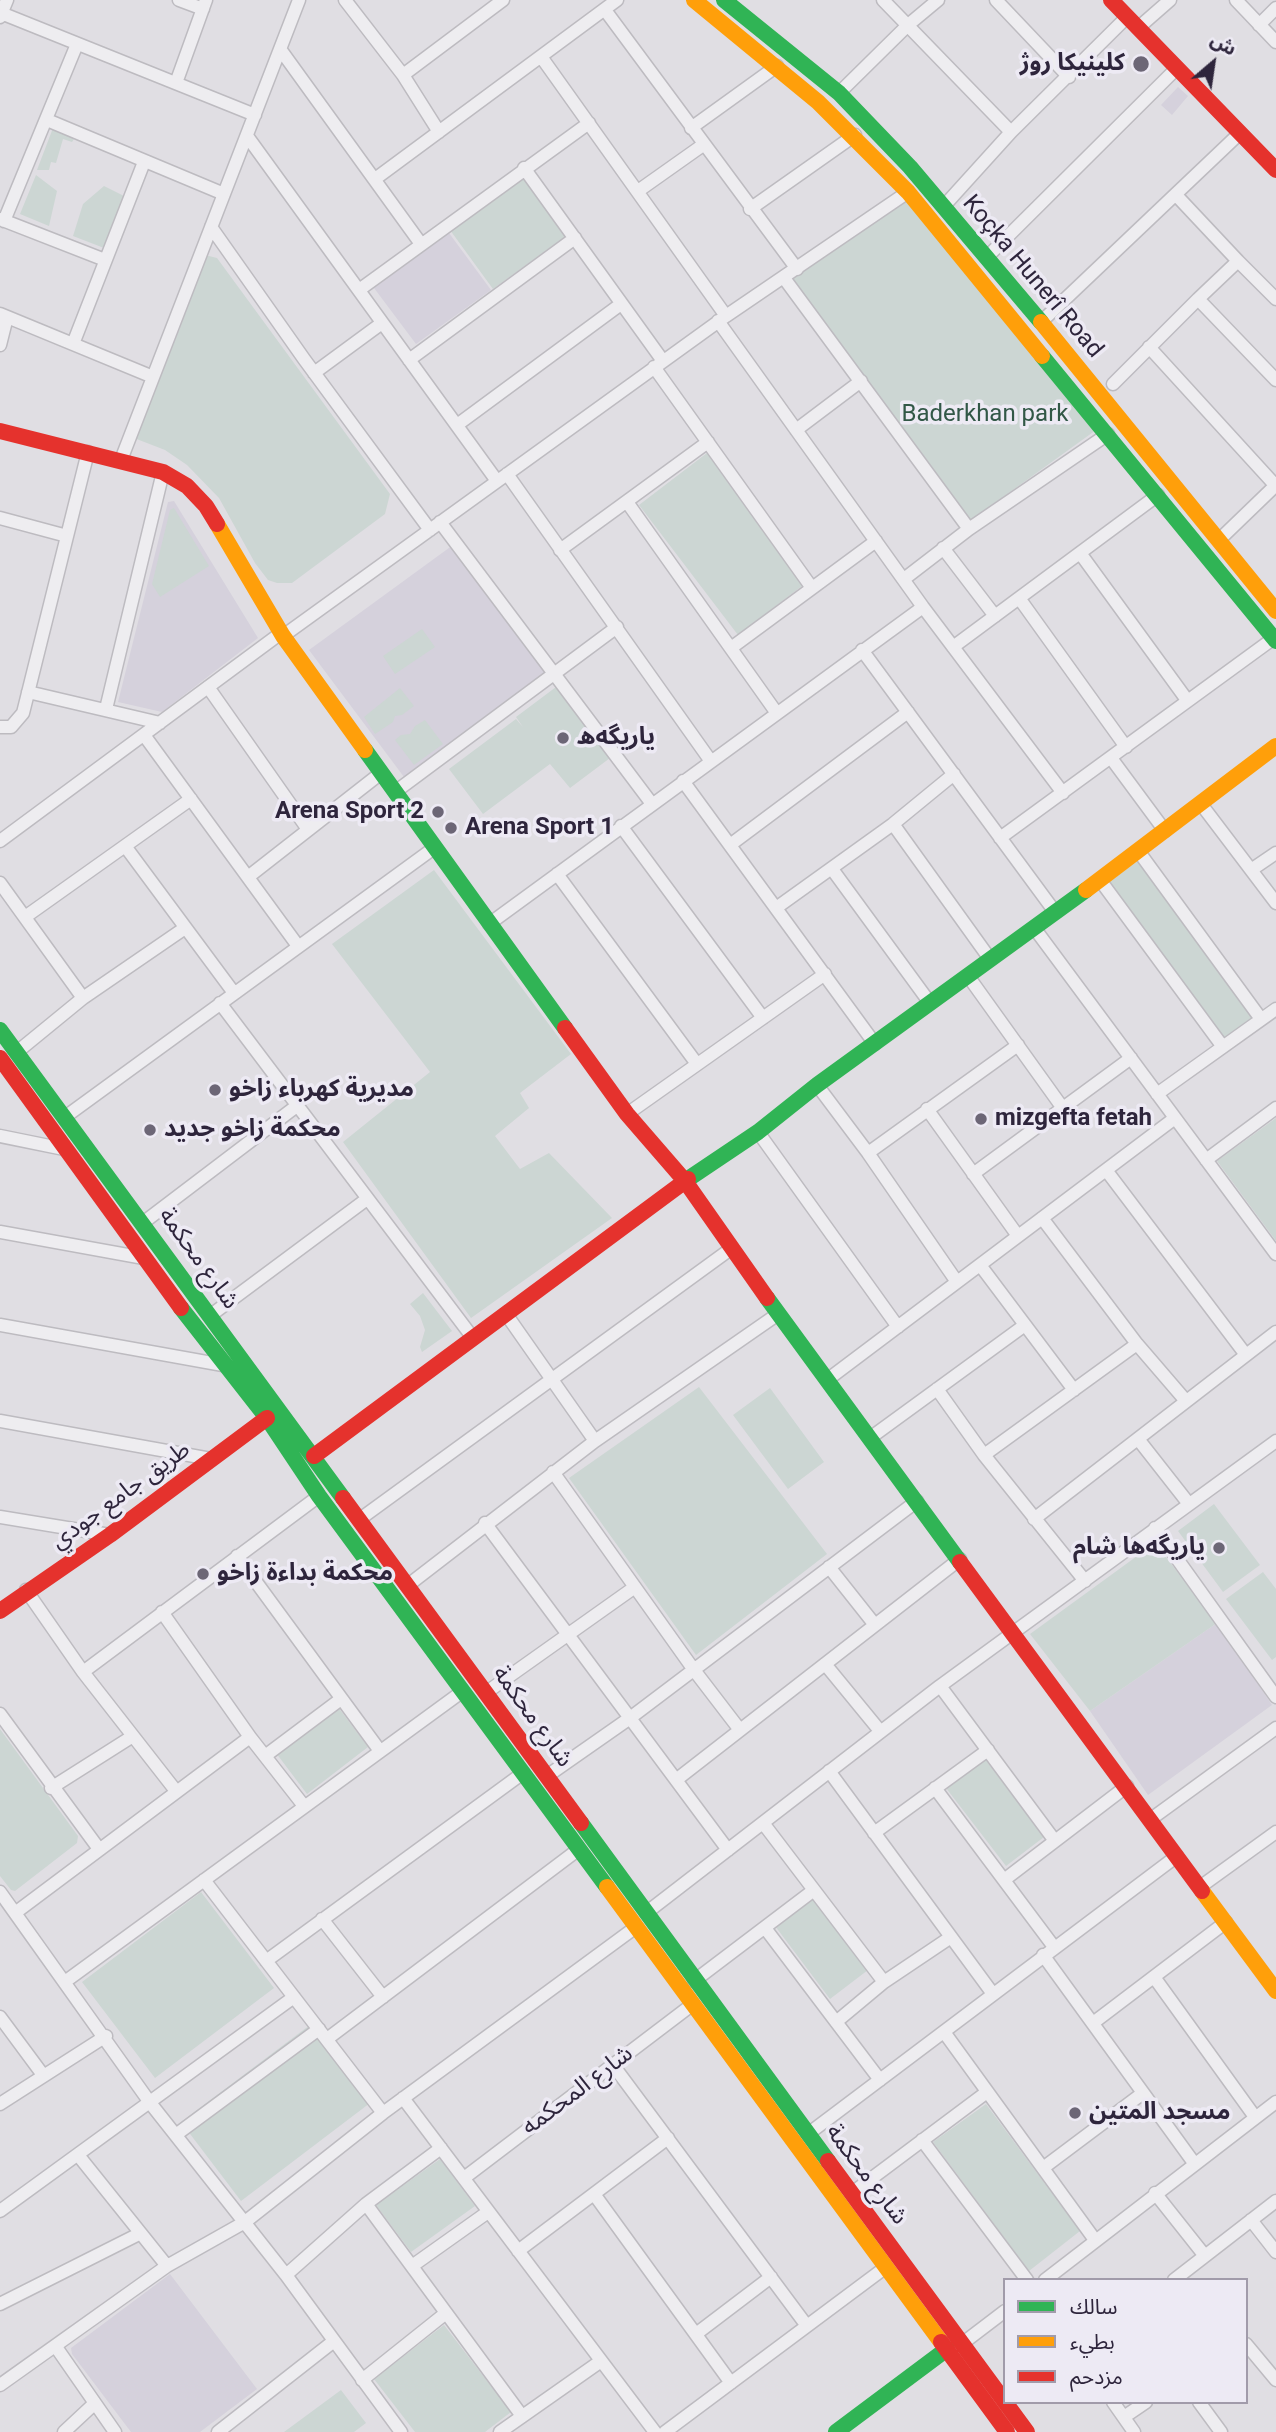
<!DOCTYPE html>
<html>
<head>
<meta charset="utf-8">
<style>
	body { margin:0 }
	#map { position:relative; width:1276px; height:2432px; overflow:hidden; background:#e0dee3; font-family:Roboto,"Noto Sans Arabic",sans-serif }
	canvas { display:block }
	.legend { position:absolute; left:1003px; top:2278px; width:245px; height:126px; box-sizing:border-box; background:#edeaf4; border:2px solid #a19baa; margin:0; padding:9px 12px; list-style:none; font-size:21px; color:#2e253c }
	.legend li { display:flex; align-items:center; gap:14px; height:35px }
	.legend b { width:35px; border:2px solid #a19baa }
	.north { position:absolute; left:1178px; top:28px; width:70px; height:70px; -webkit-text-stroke:5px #edeaf4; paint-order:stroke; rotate:29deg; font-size:19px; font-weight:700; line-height:28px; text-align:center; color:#2e253c }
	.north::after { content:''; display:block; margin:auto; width:24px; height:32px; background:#2e253c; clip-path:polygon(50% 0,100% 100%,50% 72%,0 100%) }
</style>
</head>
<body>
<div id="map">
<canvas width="1276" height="2432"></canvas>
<ul class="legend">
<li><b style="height:9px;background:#30b455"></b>سالك</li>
<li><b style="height:9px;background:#ff9f0a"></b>بطيء</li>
<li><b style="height:9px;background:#e5322d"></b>مزدحم</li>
</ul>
<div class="north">ش</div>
</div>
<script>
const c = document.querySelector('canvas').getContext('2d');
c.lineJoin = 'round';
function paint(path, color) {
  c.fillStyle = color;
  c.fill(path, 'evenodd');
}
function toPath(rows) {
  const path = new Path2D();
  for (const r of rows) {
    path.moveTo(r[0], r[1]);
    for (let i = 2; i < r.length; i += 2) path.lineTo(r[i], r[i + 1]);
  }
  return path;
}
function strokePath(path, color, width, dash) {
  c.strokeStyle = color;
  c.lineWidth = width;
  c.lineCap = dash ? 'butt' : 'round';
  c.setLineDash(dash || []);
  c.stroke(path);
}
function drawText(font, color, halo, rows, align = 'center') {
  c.font = font + ' Roboto,"Noto Sans Arabic",sans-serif';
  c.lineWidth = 7;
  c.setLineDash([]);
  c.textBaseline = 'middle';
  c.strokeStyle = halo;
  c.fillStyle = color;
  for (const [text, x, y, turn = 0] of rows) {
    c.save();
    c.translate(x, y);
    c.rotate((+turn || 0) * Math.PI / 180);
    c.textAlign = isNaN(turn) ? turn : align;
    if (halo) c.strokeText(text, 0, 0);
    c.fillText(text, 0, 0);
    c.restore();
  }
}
paint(toPath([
	[1178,87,1188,96,1172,115,1161,105],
	[449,233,491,290,416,344,374,288],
	[174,501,258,638,162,712,118,702,168,502],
	[453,545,547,672,404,777,309,650],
	[1217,1623,1272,1705,1148,1795,1090,1711],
	[170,2274,257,2389,200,2432,131,2432,72,2354,71,2348]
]), '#d5d1dc');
paint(toPath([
	[53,128,76,136,72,142,63,139,56,163,51,162,49,170,37,170],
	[36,175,57,191,49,226,20,214],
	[523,177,566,236,493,289,450,230],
	[104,186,126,197,104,248,73,236,83,204],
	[907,201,1096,430,970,521,791,280],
	[205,255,217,258,390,494,385,514,292,583,277,583,268,580,255,563,219,498,187,465,165,450,134,438,179,330],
	[707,453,802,586,738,635,639,505],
	[174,508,209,566,160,597,152,584,170,510],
	[422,629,435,647,395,674,383,656],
	[556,687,610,758,570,788,550,764,483,814,449,769,516,719,523,727,516,717],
	[400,688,414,706,402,715,395,716,393,722,375,734,364,717],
	[425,720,443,744,414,765,395,740,401,735,410,734,415,726],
	[1139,860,1254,1017,1223,1039,1109,882],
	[434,870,571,1054,520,1093,529,1108,495,1136,520,1169,549,1153,612,1218,471,1318,343,1142,430,1072,332,944],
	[1276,1118,1276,1241,1217,1161],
	[423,1293,452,1331,422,1352,420,1347,425,1330,420,1316,410,1304],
	[699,1387,827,1554,696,1655,569,1478],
	[770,1388,824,1462,788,1489,733,1415],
	[1214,1504,1260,1565,1223,1592,1178,1531],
	[1155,1543,1217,1623,1090,1711,1030,1634],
	[1263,1572,1276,1589,1276,1657,1272,1660,1226,1599],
	[338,1707,368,1747,307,1794,276,1753],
	[0,1729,78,1836,77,1843,15,1891,11,1890,0,1876],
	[985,1759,1044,1837,1006,1866,946,1788],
	[806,1890,868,1970,830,1999,769,1918],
	[201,1892,274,1988,155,2078,82,1982],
	[310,2025,370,2103,241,2201,181,2122],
	[986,2104,1080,2231,1029,2271,933,2142],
	[440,2159,475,2206,411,2252,376,2205],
	[444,2325,511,2412,485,2432,415,2432,374,2379],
	[341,2390,366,2423,354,2432,284,2432]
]), '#ccd6d3');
const street = toPath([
	[179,0,203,9],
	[345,0,403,75,439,132],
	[883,0,1011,132],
	[996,0,1069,77],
	[1236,0,1276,42],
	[605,10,797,269],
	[1,13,255,115],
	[0,17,7,0],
	[1259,25,1276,8],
	[1138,28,1170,0],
	[280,49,421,244],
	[542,58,726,316],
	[403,75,503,0],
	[176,83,206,0],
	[839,93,908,25,938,0],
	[47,120,224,194],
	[691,128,777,66],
	[247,136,497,481],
	[524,168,663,361],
	[375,179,617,0],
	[638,191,703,145],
	[1176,195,1238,261,1198,299,1276,380],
	[944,206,1011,132,1127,17],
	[750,209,855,135],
	[0,219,105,260],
	[4,221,77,44],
	[211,227,304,359,430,530],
	[987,257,1177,68],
	[1238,261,1276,299],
	[784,278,969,529],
	[359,290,589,123],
	[0,314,153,377],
	[718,321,923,607,1063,793],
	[1041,322,1240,133],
	[73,344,144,162],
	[0,345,7,317],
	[1149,347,1275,485],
	[409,360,575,238],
	[654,367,812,588],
	[314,373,382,323],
	[1113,384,1198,299],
	[457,425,621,304],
	[796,430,861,381],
	[121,460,299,0],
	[507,474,710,760],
	[627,502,776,712],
	[0,518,67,536],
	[440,522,652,804],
	[1219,540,1276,485],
	[943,548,995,616],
	[560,550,708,442],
	[1080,553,1187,700],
	[904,579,969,529,1108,434],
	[1019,598,1126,747],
	[283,636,726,316,908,192],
	[953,647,1158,495],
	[731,648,876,541],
	[862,650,1055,912],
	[208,687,307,828],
	[28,692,160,723],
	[106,709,163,472],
	[0,727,11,727,23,713,88,452],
	[144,735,298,946],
	[1111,758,1165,831],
	[683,781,875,1044],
	[395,792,617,627],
	[1201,804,1276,903],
	[893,824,990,959],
	[621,826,763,1018],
	[1000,838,1274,638],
	[0,841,281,633],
	[730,845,908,712],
	[125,846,234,993],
	[1139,852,1261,1019],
	[832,869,930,1003],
	[1251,870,1276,853],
	[557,874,697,1064],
	[248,877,381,773],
	[1100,880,1223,1047],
	[0,883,83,998],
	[776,908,893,824,954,774],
	[25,917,191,799],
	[489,924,923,607],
	[1035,929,1276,1254],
	[968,976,1062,1107],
	[220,1003,473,1338],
	[17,1052,83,998,185,928],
	[817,1085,868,1153,957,1282],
	[1157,1094,1276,1009],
	[927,1109,1018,1236],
	[627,1114,825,974],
	[65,1117,434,848],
	[758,1132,898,1327],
	[0,1136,64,1149],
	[868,1153,1018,1045],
	[1206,1160,1276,1108],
	[1106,1170,1246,1355],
	[973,1174,1131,1058],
	[1042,1218,1137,1344,1186,1401],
	[144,1222,298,1105],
	[0,1232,144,1258],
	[980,1265,1074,1390],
	[506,1314,595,1441],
	[211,1315,367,1199],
	[0,1325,223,1365],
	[827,1380,1175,1118],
	[937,1389,984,1455,1085,1581],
	[0,1421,211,1459],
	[870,1438,1025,1325],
	[1138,1439,1189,1504],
	[984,1455,1137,1344],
	[553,1472,694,1670,740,1730],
	[0,1517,110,1535],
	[360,1519,732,1248],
	[1034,1519,1276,1332],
	[485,1523,728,1850],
	[1155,1528,1276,1697],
	[237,1556,380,1751],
	[829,1567,875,1625],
	[407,1586,595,1441,778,1314],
	[26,1590,83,1672,176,1791],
	[162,1612,250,1737,304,1806],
	[825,1664,880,1731],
	[83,1672,319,1496],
	[940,1686,1055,1841],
	[487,1692,635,1587],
	[0,1714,99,1849],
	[265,1756,341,1699],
	[829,1771,993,1994],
	[547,1776,630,1718,917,1501],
	[676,1780,960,1559],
	[51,1788,133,1736],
	[935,1788,1054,1947],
	[1151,1819,1276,1728],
	[763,1823,884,1982],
	[874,1833,988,1750],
	[204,1880,383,2113],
	[1004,1880,1127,1786],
	[1200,1887,1276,1832],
	[0,1892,151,2104,286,2275,401,2432],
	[15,1913,250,1737],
	[646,1913,940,1686,1276,1441],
	[322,1919,383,1997],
	[765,1928,880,2080],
	[1043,1955,1194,2163],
	[266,1961,523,1773],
	[1154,1977,1255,2117],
	[66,1981,463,1691],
	[694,1981,814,1890],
	[0,2017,43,2075],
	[836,2022,884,1982,951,1937],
	[1093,2023,1226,1922],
	[944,2032,1095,2240],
	[327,2039,579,1849],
	[613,2065,807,2326],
	[403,2098,655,2432],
	[0,2104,106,2036],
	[177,2134,319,2029],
	[808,2134,1177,1856],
	[922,2140,1027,2280],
	[78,2155,167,2266],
	[1043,2168,1143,2093],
	[464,2178,693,2004],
	[852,2193,987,2092],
	[1155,2193,1205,2256],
	[594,2194,731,2383],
	[366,2204,522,2416],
	[0,2211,294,1997],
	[1251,2220,1276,2252],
	[518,2251,668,2138],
	[412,2266,488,2212],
	[286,2275,366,2204,441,2148],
	[1045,2280,1276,2102],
	[1174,2280,1276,2201],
	[0,2304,139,2234],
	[696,2334,771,2277],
	[963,2343,1005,2311],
	[1246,2344,1276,2380],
	[56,2347,115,2432],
	[362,2380,446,2313],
	[0,2385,167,2266,245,2222,383,2113,636,1927],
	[1113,2402,1134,2432],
	[1199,2402,1221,2432],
	[1124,2417,1146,2402],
	[64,2432,94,2404],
	[218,2432,334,2341],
	[500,2432,601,2361],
	[665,2432,886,2267]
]);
strokePath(street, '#bdbbc0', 15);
strokePath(street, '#eeedf0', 12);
strokePath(toPath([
	[724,0,839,93,910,167,1041,322],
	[1042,356,1276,641],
	[365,750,565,1028],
	[0,1030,343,1498],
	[688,1179,758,1132,817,1085,1086,890],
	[767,1298,960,1562],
	[181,1308,267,1418,319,1496,607,1887],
	[581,1823,828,2161],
	[836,2432,947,2349]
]), '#30b455', 16);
strokePath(toPath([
	[694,0,818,102,908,192,1042,356],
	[1041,322,1276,611],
	[217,524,283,636,365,750],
	[1086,890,1276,746],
	[607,1887,941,2342],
	[1202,1891,1276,1991]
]), '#ff9f0a', 16);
strokePath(toPath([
	[1111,0,1276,170],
	[0,431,163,472,187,486,206,506,217,524],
	[565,1028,627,1114,685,1181,767,1298],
	[0,1058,181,1308],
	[314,1456,688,1179],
	[343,1498,581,1823],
	[960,1562,1202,1891],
	[0,1611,110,1535,267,1418],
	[828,2161,1027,2432],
	[941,2342,1007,2432]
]), '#e5322d', 16);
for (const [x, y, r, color] of [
	[1141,64,9,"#6c6676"],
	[563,738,7,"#6c6676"],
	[438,812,7,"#6c6676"],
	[451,828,7,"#6c6676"],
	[215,1090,7,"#6c6676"],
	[981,1119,7,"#6c6676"],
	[150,1130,7,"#6c6676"],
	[1219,1548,7,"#6c6676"],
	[203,1574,7,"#6c6676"],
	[1075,2113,7,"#6c6676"]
]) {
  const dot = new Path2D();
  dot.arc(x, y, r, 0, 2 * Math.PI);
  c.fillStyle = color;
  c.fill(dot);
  strokePath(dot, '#edeaf4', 2.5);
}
drawText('bold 24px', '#2e253c', '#edeaf4', [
	["كلينيكا روژ",1125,64,"right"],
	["یاریگه‌ه",577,738],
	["Arena Sport 2",424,812,"right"],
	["Arena Sport 1",465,828],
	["مديرية كهرباء زاخو",229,1090],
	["mizgefta fetah",995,1119],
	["محكمة زاخو جديد",164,1130],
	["ياريگه‌ها شام",1205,1548,"right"],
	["محكمة بداءة زاخو",217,1574],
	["مسجد المتين",1089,2113]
], 'left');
drawText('24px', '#2e253c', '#edeaf4', [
	["Koçka Hunerî Road",1032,277,50],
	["شارع محكمة",198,1259,54],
	["طريق جامع جودي",121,1496,-36],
	["شارع محكمة",532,1717,54],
	["شارع المحكمه",578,2091,-37],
	["شارع محكمة",866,2175,53]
]);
drawText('24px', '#325847', '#edeaf4', [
	["Baderkhan park",985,415]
]);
</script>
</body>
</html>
